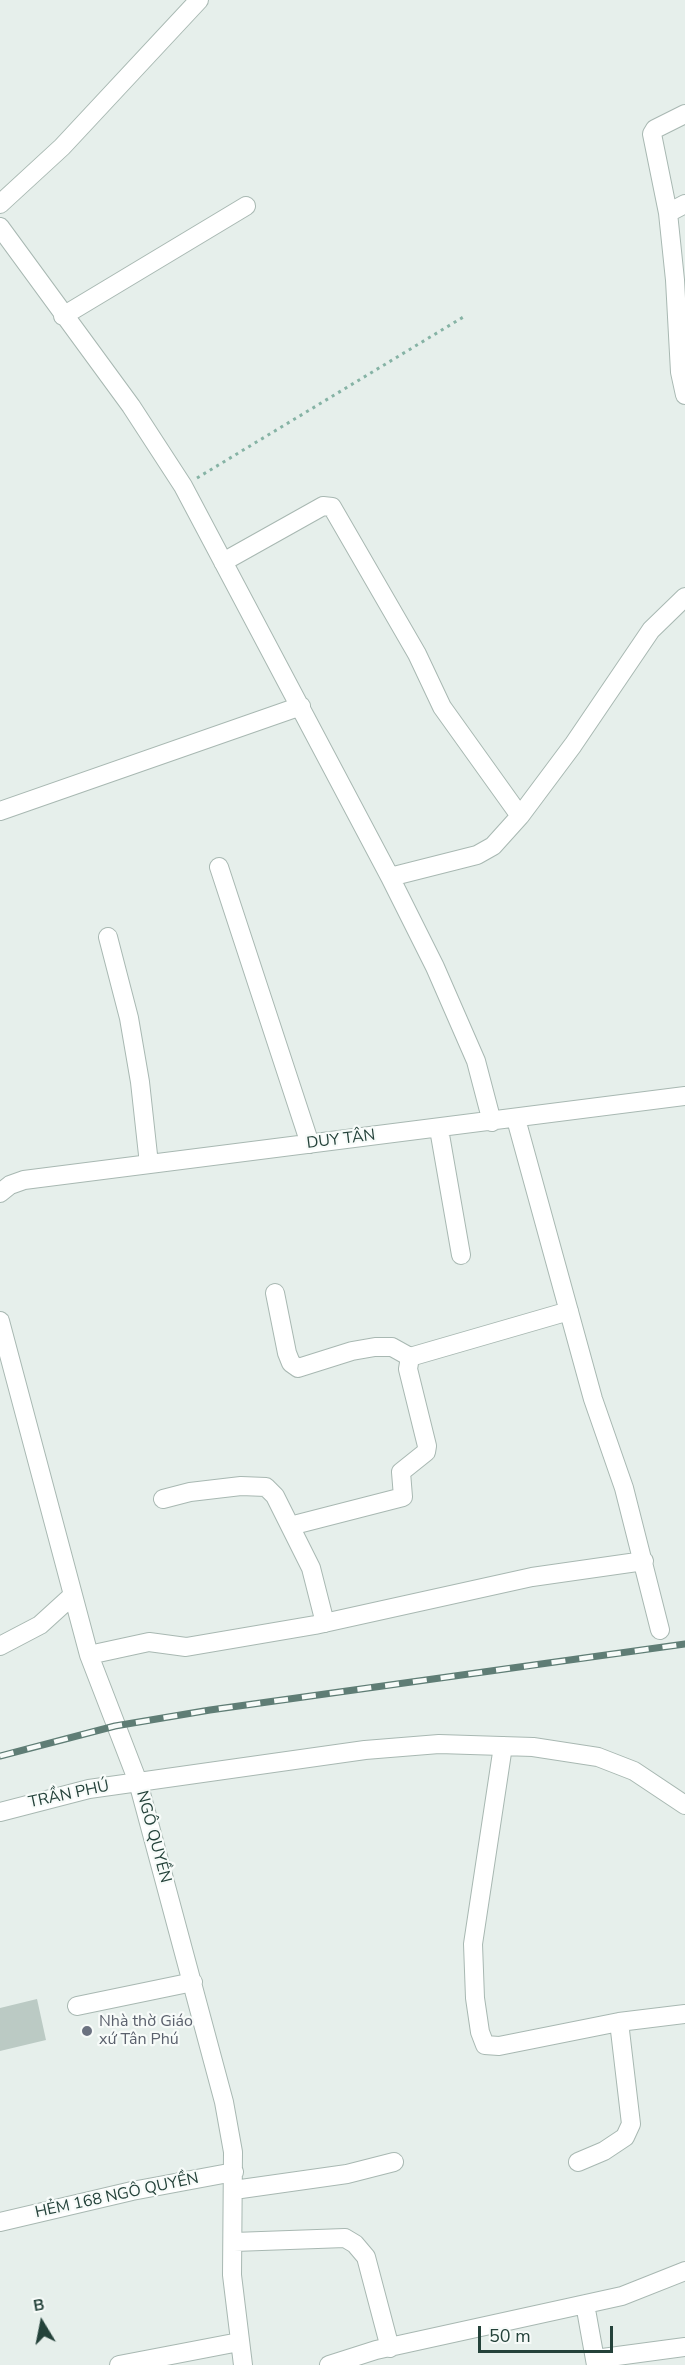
<!DOCTYPE html>
<html>
<head>
<meta charset="utf-8">
<style>
	body { margin:0 }
	#map { position:relative; width:685px; height:2365px; overflow:hidden; background:#e6efeb; font-family:"Nunito Sans",sans-serif }
	canvas { display:block }
	.north { position:absolute; left:12px; top:2293px; width:60px; height:60px; -webkit-text-stroke:4px #f7fbf9; paint-order:stroke; rotate:350deg; font-size:16px; font-weight:700; line-height:24px; text-align:center; color:#24423a }
	.north::after { content:''; display:block; margin:auto; width:21px; height:27px; background:#24423a; clip-path:polygon(50% 0,100% 100%,50% 72%,0 100%) }
	.scale { position:absolute; left:478px; top:2326px; width:135px; height:27px; box-sizing:border-box; border:3px solid #24423a; border-top:0; padding-left:8px; font-size:18px; line-height:21px; white-space:nowrap; color:#24423a; -webkit-text-stroke:4px #f7fbf9; paint-order:stroke }
</style>
</head>
<body>
<div id="map">
<canvas width="685" height="2365"></canvas>
<div class="north">B</div>
<div class="scale">50 m</div>
</div>
<script>
const c = document.querySelector('canvas').getContext('2d');
c.lineJoin = 'round';
function paint(path, color) {
  c.fillStyle = color;
  c.fill(path, 'evenodd');
}
function toPath(rows) {
  const path = new Path2D();
  for (const r of rows) {
    path.moveTo(r[0], r[1]);
    for (let i = 2; i < r.length; i += 2) path.lineTo(r[i], r[i + 1]);
  }
  return path;
}
function strokePath(path, color, width, dash) {
  c.strokeStyle = color;
  c.lineWidth = width;
  c.lineCap = dash ? 'butt' : 'round';
  c.setLineDash(dash || []);
  c.stroke(path);
}
function drawText(font, color, halo, rows, align = 'center') {
  c.font = font + ' "Nunito Sans",sans-serif';
  c.lineWidth = 4.5;
  c.setLineDash([]);
  c.textBaseline = 'middle';
  c.strokeStyle = halo;
  c.fillStyle = color;
  for (const [text, x, y, turn = 0] of rows) {
    c.save();
    c.translate(x, y);
    c.rotate((+turn || 0) * Math.PI / 180);
    c.textAlign = isNaN(turn) ? turn : align;
    if (halo) c.strokeText(text, 0, 0);
    c.fillText(text, 0, 0);
    c.restore();
  }
}
paint(toPath([
	[37,1999,46,2040,0,2051,0,2008]
]), '#bbcac4');
const minor = toPath([
	[685,114,655,129,652,134,668,213,675,280,680,372,685,395],
	[0,204,62,147,199,0],
	[668,213,685,204],
	[0,227,131,406,183,486,390,877,435,967,476,1061,492,1122],
	[63,316,246,206],
	[223,562,323,506,332,507,417,654,442,707,520,816],
	[0,811,301,706],
	[219,867,310,1144],
	[390,877,477,855,493,846,520,816,573,745,651,630,685,597],
	[108,937,129,1018,140,1082,149,1164],
	[516,1119,593,1399,624,1488,660,1630],
	[439,1129,461,1255],
	[0,1193,10,1185,24,1180,685,1096],
	[275,1293,287,1353,291,1363,298,1368,352,1351,375,1347,392,1347,410,1357],
	[0,1321,89,1655,138,1782,224,2102,233,2152,232,2275,243,2365],
	[163,1499,190,1492,241,1486,266,1487,275,1496,311,1568,325,1623],
	[290,1526,403,1497,401,1472,426,1452,427,1446,408,1369,410,1357,569,1311],
	[0,1646,40,1625,73,1595],
	[89,1655,149,1642,186,1647,315,1625,532,1577,644,1561],
	[503,1746,473,1944,475,1998,480,2032,485,2045,499,2046,619,2022,685,2014],
	[0,1812,89,1789,365,1750,439,1744,533,1747,598,1757,634,1771,685,1805],
	[77,2006,193,1982],
	[578,2162,604,2151,625,2137,631,2124,619,2022],
	[234,2190,347,2174,394,2162],
	[0,2222,132,2191,234,2172],
	[234,2242,345,2238,355,2244,366,2257,390,2348],
	[585,2304,596,2365],
	[595,2359,685,2347],
	[119,2365,239,2342],
	[329,2365,376,2350,622,2296,685,2271]
]);
strokePath(minor, '#a8b8b2', 20);
strokePath(toPath([
	[197,478,465,316]
]), '#86b3a5', 3, [3, 4.5]);
strokePath(minor, '#fff', 18);
const rail = toPath([
	[0,1756,115,1726,210,1710,685,1644]
]);
strokePath(rail, '#5f7d75', 7);
strokePath(rail, '#f7fbf9', 4.5, [14]);
for (const [x, y, r, color] of [
	[87,2031,6,"#6b7280"]
]) {
  const dot = new Path2D();
  dot.arc(x, y, r, 0, 2 * Math.PI);
  c.fillStyle = color;
  c.fill(dot);
  strokePath(dot, '#f7fbf9', 2);
}
drawText('16px', '#24423a', '#f7fbf9', [
	["DUY TÂN",341,1140,-7],
	["TRẦN PHÚ",69,1795,-12],
	["NGÔ QUYỀN",153,1837,75],
	["HẺM 168 NGÔ QUYỀN",117,2196,-12]
]);
drawText('16px', '#5b616d', '#f7fbf9', [
	["Nhà thờ Giáo",99,2022],
	["xứ Tân Phú",99,2040]
], 'left');
</script>
</body>
</html>
